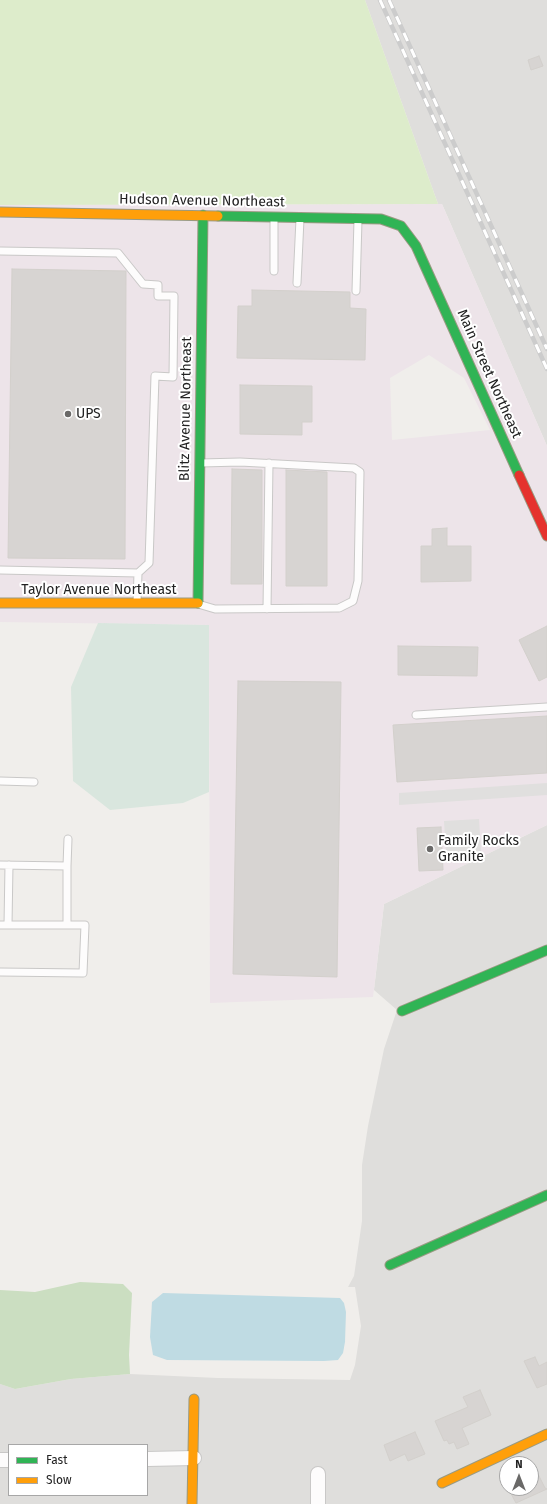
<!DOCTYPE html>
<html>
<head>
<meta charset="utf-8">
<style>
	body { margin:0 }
	#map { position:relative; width:547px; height:1504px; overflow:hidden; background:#f0eeeb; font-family:"Fira Sans",sans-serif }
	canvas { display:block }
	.legend { position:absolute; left:8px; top:1444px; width:140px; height:52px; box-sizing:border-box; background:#fff; border:1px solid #a7a7a7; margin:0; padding:5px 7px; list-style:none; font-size:12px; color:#222 }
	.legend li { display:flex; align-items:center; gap:8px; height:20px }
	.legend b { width:20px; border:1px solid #a7a7a7 }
	.north { position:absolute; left:499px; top:1456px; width:40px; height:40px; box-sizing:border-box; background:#fff; border:1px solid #a7a7a7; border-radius:50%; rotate:0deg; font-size:11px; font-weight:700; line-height:16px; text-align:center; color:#222 }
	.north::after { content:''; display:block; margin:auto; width:14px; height:18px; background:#6a6968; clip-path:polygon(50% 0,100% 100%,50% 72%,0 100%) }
</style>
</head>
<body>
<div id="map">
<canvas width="547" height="1504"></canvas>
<ul class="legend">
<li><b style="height:5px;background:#30b455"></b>Fast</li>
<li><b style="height:5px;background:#ff9f0a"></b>Slow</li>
</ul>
<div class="north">N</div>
</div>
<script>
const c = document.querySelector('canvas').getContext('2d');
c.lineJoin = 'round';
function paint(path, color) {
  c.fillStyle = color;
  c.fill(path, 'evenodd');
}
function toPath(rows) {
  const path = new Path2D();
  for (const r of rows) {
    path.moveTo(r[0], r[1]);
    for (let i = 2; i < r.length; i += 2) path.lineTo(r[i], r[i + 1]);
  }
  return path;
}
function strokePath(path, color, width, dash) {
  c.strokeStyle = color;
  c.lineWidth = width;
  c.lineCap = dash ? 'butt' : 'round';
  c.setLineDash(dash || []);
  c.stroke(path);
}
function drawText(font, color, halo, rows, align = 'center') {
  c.font = font + ' "Fira Sans",sans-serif';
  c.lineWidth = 4;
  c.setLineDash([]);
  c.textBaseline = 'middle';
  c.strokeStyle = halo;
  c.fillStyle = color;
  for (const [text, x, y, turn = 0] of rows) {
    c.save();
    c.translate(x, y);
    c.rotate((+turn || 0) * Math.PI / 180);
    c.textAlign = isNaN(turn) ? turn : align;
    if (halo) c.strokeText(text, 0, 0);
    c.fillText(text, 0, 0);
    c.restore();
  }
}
paint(toPath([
	[365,0,547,0,547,446,442,204,438,204],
	[547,825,547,1504,0,1504,0,1384,15,1389,71,1379,130,1374,218,1378,350,1380,355,1365,361,1326,355,1287,348,1287,354,1276,362,1221,362,1165,368,1126,384,1049,397,1010,374,990,384,904],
	[9,1445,147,1445,147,1495,9,1495],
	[507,1464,531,1464,531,1488,507,1488]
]), '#dfdedc');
paint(toPath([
	[442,204,547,446,547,825,384,904,373,997,210,1003,209,625,0,622,0,205],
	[429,355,464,378,490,430,392,440,390,378]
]), '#ede4e9');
paint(toPath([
	[0,0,365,0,438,204,0,205]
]), '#ddeccb');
paint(toPath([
	[80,1282,123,1284,132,1293,129,1355,130,1374,71,1379,15,1389,0,1384,0,1290,35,1292]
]), '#cbdec1');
paint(toPath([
	[98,623,209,625,209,792,183,803,110,810,73,781,71,687]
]), '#d9e6de');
paint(toPath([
	[547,783,547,795,399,805,399,793],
	[479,819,481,852,446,853,444,821]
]), '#e0dfde');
paint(toPath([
	[163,1293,340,1298,344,1303,346,1312,345,1342,343,1353,338,1360,324,1361,167,1360,153,1355,150,1337,152,1302]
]), '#bfdbe3');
const building = toPath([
	[539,56,543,66,531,70,528,60,539,56],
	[12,269,126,271,125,559,8,558,12,269],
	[252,290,350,292,350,308,366,309,365,360,237,358,238,306,252,306,252,290],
	[240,385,312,386,312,422,302,422,302,435,240,434,240,385],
	[232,469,262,470,262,584,231,584,232,469],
	[286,470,327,472,327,586,286,586,286,470],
	[447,528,447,546,471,546,471,581,421,582,421,546,432,546,432,529,447,528],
	[547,626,547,677,539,681,519,640,547,626],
	[398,646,478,647,477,676,398,675,398,646],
	[238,681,341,682,337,977,233,974,238,681],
	[547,716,547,773,397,782,393,725,547,716],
	[441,827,443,870,419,871,417,828,441,827],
	[535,1357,539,1366,547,1362,547,1384,537,1388,524,1361,535,1357],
	[480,1390,491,1415,462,1428,469,1444,457,1449,454,1442,449,1444,447,1440,444,1441,435,1421,468,1407,463,1397,480,1390],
	[415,1432,425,1454,408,1461,405,1454,390,1461,384,1445,415,1432],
	[538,1474,545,1488,547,1489,516,1503,508,1488,531,1488,531,1477,538,1474]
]);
paint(building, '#d7d4d2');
strokePath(building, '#d3d0cc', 1);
const lane = toPath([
	[0,251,118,253,143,284,158,285,158,296,174,296,173,377,155,376,149,563,138,573,137,602],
	[274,271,274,218],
	[297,283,300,219],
	[356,291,358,220],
	[0,570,138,573],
	[198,604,215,609,339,608,353,601,358,581,360,472,354,468,240,462,201,463],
	[267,609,269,463],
	[416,715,547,707],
	[0,781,34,782],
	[0,865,67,866,67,925],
	[67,866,68,839],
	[0,925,85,925,83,973,0,972],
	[8,925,9,865]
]);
const street = toPath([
	[147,1459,194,1458],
	[0,1460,9,1460],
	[318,1504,318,1474]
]);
const fast = toPath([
	[218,216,381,219,401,226,416,246,519,475],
	[198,603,203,215],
	[402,1011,547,950],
	[390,1265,547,1195]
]);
const slow = toPath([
	[0,212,218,216],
	[0,603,198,603],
	[442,1483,547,1434],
	[192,1504,194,1399]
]);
const jam = toPath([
	[519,475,547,536]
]);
strokePath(lane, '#c9c8c7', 9);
strokePath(street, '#c9c8c7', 16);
strokePath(fast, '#999a82', 11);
strokePath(slow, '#999a82', 11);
strokePath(jam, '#999a82', 11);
strokePath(lane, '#fdfcfc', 7);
strokePath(street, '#fdfcfc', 14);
strokePath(fast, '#30b455', 9);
strokePath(slow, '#ff9f0a', 9);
strokePath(jam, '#e5322d', 9);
const rail = toPath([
	[380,0,547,369],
	[389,0,547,349]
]);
strokePath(rail, '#ccc', 4.5);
strokePath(rail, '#fff', 3, [9]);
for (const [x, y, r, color] of [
	[68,414,4,"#6a6968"],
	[430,849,4,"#6a6968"]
]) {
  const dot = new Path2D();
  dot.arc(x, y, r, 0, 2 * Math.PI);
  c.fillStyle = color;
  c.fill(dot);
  strokePath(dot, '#fff', 1.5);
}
drawText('14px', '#222', '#fff', [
	["Hudson Avenue Northeast",202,201,1],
	["Main Street Northeast",489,374,66],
	["Blitz Avenue Northeast",186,409,-89],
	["Taylor Avenue Northeast",99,590]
]);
drawText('14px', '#222', '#fff', [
	["UPS",76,414],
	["Family Rocks",438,841],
	["Granite",438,857]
], 'left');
</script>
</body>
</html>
